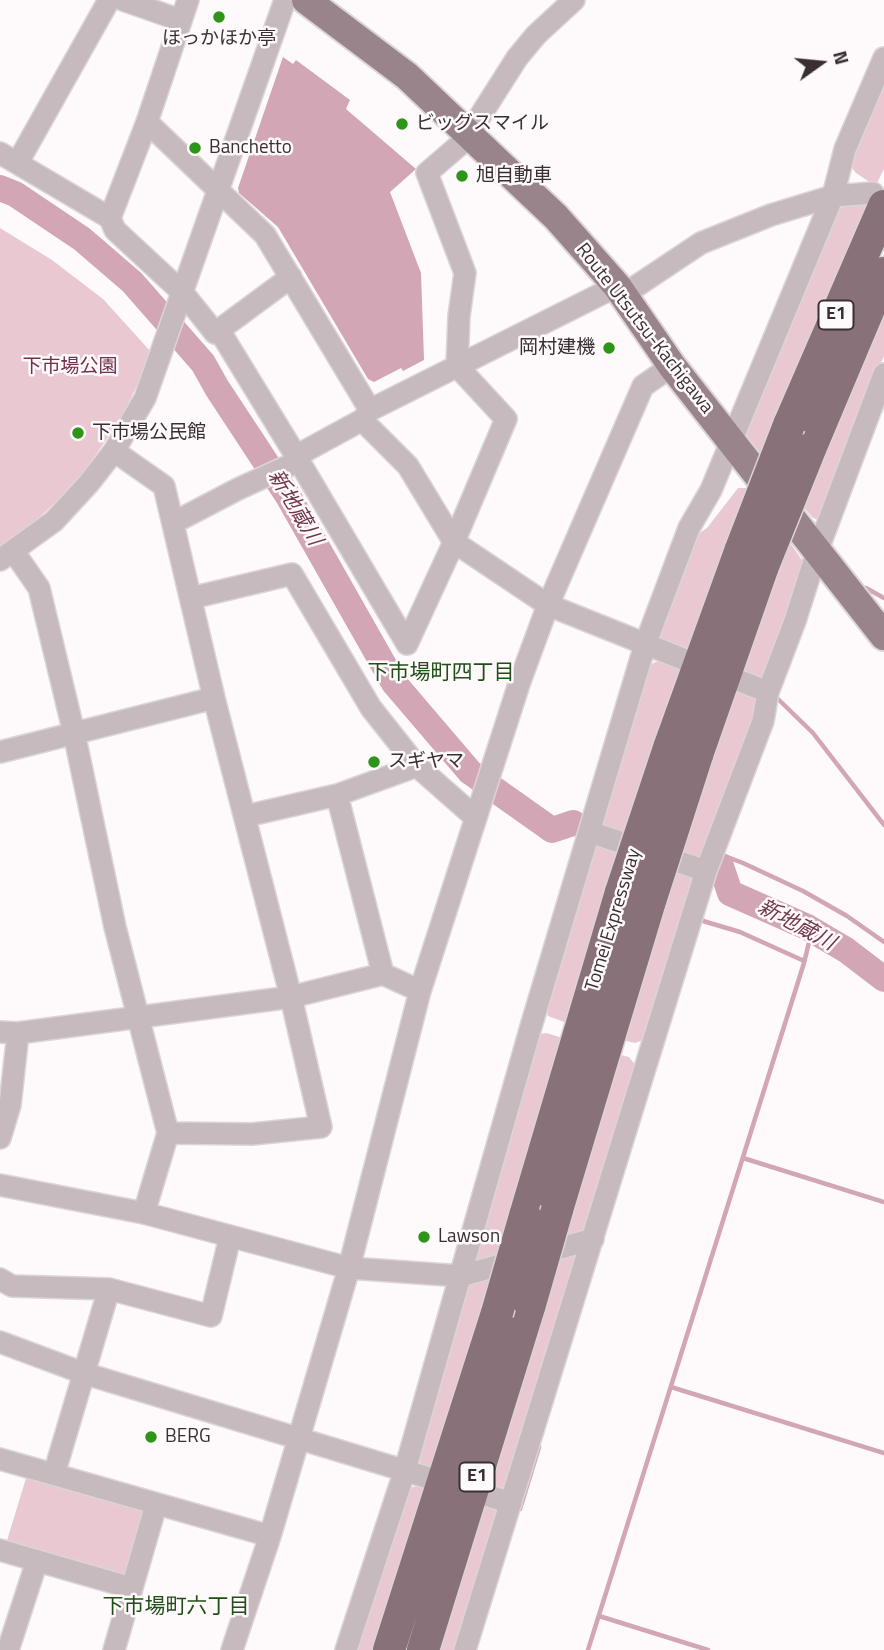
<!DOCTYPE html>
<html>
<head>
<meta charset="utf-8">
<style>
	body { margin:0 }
	#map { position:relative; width:884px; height:1650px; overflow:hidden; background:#fef9fb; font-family:"Titillium Web",sans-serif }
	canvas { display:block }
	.north { position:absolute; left:786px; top:28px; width:70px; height:70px; -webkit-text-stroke:5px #fef9fb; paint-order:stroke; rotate:75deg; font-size:19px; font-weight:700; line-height:28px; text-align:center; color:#392f32 }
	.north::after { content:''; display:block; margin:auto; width:24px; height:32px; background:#392f32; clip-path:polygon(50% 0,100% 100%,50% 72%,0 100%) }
</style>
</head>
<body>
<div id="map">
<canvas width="884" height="1650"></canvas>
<div class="north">N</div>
</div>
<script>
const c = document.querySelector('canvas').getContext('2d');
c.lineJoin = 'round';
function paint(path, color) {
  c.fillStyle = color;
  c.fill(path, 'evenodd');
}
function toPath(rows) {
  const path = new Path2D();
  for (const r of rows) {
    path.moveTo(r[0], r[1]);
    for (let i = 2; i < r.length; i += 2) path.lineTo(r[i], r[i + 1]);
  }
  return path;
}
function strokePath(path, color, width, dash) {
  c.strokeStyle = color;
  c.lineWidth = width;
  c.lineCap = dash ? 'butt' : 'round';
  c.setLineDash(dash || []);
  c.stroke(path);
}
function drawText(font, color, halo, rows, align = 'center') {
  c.font = font + ' "Titillium Web","Noto Sans JP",sans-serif';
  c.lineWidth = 5;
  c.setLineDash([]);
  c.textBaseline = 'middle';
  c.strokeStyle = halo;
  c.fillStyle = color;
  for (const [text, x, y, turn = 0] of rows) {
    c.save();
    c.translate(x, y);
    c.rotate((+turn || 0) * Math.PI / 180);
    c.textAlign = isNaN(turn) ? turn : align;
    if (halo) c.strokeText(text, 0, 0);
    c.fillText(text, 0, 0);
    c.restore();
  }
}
paint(toPath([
	[884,79,884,169,877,183,871,183,856,173,850,165],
	[871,199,761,453,752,450,746,438,757,388,831,219,839,209,851,202],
	[0,228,52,260,103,299,152,353,123,415,77,482,30,526,0,549],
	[884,312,884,356,867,394,819,521,812,517,802,505],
	[738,488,747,488,685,656,661,641,660,635,698,534,707,528],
	[788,540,802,560,793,614,772,674,760,680,740,676],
	[669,661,683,666,625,835,604,828,599,822,647,667,655,662],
	[736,684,755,695,759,709,700,860,679,853],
	[601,843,620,850,567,1023,548,1016,546,1008,593,846],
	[674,867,697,874,646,1039,635,1043,622,1040],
	[546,1033,563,1038,498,1255,476,1262,473,1258,535,1038,540,1034],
	[617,1054,629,1057,637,1067,590,1229,563,1236],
	[574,1255,578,1256,506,1488,489,1486,556,1259],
	[492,1278,433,1469,421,1464,418,1458,462,1292,471,1283],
	[27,1475,142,1509,145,1514,125,1582,5,1547],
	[423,1484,429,1486,374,1650,352,1650,404,1496,410,1488],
	[485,1504,493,1507,498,1512,460,1650,437,1650]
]), '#e9c8d2');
paint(toPath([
	[283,57,293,64,296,60,350,100,346,109,416,169,390,192,421,273,424,360,403,371,401,368,374,382,368,379,278,227,239,193,238,188]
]), '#d2a6b4');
strokePath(toPath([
	[866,588,884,598],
	[778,699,813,733,884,825],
	[720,858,722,855,743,863,803,891,847,916,884,942],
	[701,916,703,921,740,932,802,960],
	[743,1158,884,1202],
	[671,1387,884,1453],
	[520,1509,539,1447],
	[599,1616,708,1650],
	[588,1650,804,963,812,930]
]), '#d2a6b4', 4.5);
strokePath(toPath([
	[0,188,15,194,82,239,132,282,203,363,217,388,288,496,394,683,470,772,552,830,573,823],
	[721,866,730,893,807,927,846,950,884,979]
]), '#d2a6b4', 26);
const minor = toPath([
	[123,0,180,20],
	[147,122,265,235,370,410],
	[0,153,110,218,115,230,183,293,215,333,291,277],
	[18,162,109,0],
	[110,218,147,122,188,0],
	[623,295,701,243,771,215,833,196,873,193],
	[219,330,296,456,407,644],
	[362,420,408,466,454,542,548,605,683,659],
	[114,451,164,486,214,698,291,997,321,1127,252,1134,168,1133],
	[296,456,362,420,370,410,617,286],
	[173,523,238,489,299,461],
	[14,552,39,588,74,733,115,927,168,1133,144,1213],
	[0,560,54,521,89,483,114,451,145,398,285,0],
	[191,598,292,574,371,708,417,766,476,818],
	[407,644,454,542,506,419,457,366,459,316,465,273,427,173,470,136,477,121,517,58,536,35,574,0],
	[740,681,768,692],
	[0,752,214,698],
	[337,795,383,974],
	[246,816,337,795,417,766],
	[590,832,706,871],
	[0,1032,18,1033,291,997,383,974,420,991],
	[0,1138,10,1105,18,1033],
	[0,1185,144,1213,349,1268,461,1276,593,1239],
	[0,1279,12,1286,109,1289,211,1316,230,1237],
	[0,1342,83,1373,429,1478],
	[0,1459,270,1536],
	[54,1474,109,1289],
	[486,1495,511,1503],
	[0,1550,132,1588],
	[8,1650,37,1561],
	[114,1650,156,1505],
	[232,1650,270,1536,349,1268,420,991,520,681,548,605,643,386,672,366],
	[346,1650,405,1470,532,1023,645,645,689,528,711,490,833,196,845,149,884,58],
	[465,1650,706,871,763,721,768,692,795,621,817,552,884,374]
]);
const major = toPath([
	[306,0,407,76,556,217,617,286,672,366,884,636]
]);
const highway = toPath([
	[789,425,884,206],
	[810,449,884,273],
	[669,748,741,549],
	[697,755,763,566],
	[557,1210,650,901],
	[525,1216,621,892],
	[389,1650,497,1313],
	[423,1650,530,1304]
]);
strokePath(minor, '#dbd5d7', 24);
strokePath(major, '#dbd5d7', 32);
strokePath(highway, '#dbd5d7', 35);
strokePath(minor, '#c6babe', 21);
strokePath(major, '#99848b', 28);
strokePath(highway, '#887178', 32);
const highwayBridge = toPath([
	[741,549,789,425],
	[763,566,810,449],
	[621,892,669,748],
	[650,901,697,755],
	[530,1304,557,1210],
	[497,1313,525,1216]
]);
strokePath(highwayBridge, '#dbd5d7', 35, []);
strokePath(highwayBridge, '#887178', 32);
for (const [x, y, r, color] of [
	[219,17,7,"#2e951a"],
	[402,124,7,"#2e951a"],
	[195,148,7,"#2e951a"],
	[462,176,7,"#2e951a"],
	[609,348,7,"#2e951a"],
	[78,433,7,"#2e951a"],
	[374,762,7,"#2e951a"],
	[424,1237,7,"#2e951a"],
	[151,1437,7,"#2e951a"]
]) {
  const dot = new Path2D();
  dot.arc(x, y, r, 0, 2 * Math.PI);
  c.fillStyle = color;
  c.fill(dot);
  strokePath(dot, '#fef9fb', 2.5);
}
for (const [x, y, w] of [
	[836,315,35],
	[477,1477,35]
]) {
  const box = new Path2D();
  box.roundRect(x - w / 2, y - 14.5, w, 29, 5);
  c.fillStyle = '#fef9fb';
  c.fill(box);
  strokePath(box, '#392f32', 2);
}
drawText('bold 18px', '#392f32', null, [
	["E1",836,315],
	["E1",477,1477]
]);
drawText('19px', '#392f32', '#fef9fb', [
	["ほっかほか亭",219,39,"center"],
	["ビッグスマイル",416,124],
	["Banchetto",209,148],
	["旭自動車",476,176],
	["岡村建機",595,348,"right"],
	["下市場公民館",92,433],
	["スギヤマ",388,762],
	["Lawson",438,1237],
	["BERG",165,1437]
], 'left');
drawText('19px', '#392f32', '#fef9fb', [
	["Route Utsutsu-Kachigawa",644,329,52],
	["Tomei Expressway",614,920,-73]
]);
drawText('19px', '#6d3349', '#fef9fb', [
	["下市場公園",70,367]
]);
drawText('italic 21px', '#71374d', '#fef9fb', [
	["新地蔵川",294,508,59],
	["新地蔵川",796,926,28]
]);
drawText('21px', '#1f4e17', '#fef9fb', [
	["下市場町四丁目",441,674],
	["下市場町六丁目",176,1608]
]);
</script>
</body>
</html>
